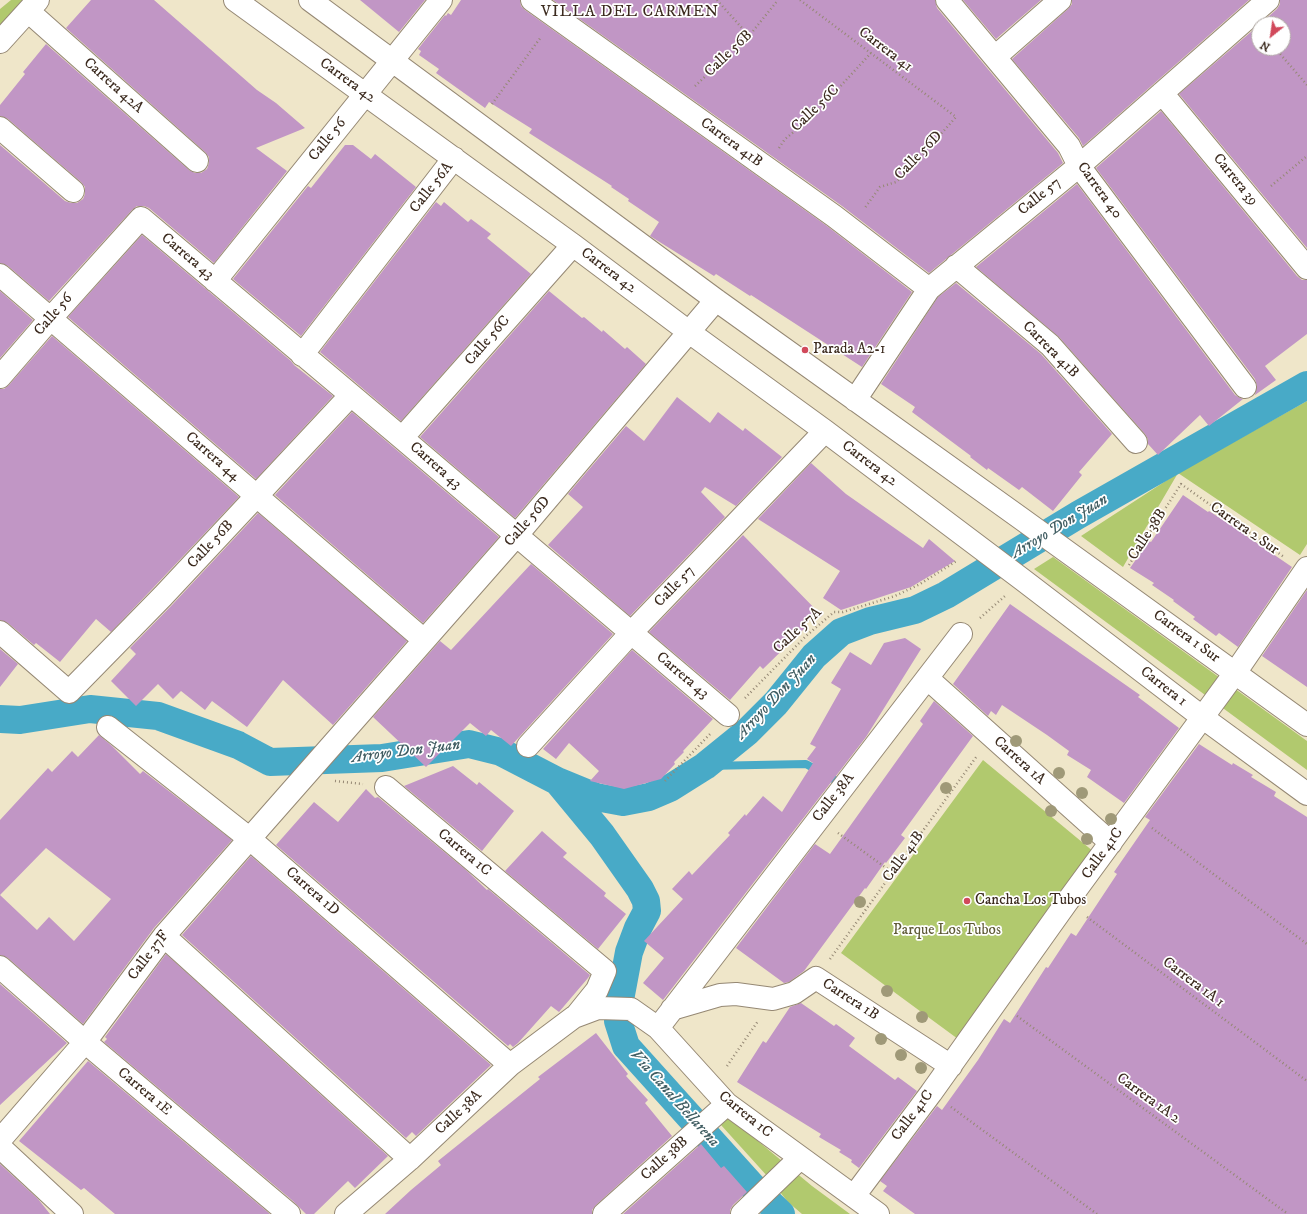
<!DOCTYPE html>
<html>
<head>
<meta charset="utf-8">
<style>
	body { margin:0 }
	#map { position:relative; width:1307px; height:1214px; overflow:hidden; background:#efe6c9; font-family:"IM FELL DW Pica",serif }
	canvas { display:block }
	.north { position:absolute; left:1251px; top:16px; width:40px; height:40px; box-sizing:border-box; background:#fff; border:1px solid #b1aaa5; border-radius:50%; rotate:210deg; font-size:11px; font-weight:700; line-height:16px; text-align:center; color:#3b2a1e }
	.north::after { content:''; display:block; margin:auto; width:14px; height:18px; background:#d1495b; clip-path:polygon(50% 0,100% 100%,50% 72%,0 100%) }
</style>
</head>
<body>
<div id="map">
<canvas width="1307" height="1214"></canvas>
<div class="north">N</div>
</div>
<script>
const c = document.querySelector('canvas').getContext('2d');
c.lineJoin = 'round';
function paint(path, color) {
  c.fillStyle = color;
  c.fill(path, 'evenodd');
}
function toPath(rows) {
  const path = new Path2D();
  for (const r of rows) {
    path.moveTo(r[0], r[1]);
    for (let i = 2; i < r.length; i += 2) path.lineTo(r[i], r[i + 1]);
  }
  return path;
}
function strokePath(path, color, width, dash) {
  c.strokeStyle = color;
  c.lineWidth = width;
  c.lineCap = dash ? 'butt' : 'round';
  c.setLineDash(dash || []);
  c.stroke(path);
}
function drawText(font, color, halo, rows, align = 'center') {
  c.font = font + ' "IM FELL DW Pica",serif';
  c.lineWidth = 3.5;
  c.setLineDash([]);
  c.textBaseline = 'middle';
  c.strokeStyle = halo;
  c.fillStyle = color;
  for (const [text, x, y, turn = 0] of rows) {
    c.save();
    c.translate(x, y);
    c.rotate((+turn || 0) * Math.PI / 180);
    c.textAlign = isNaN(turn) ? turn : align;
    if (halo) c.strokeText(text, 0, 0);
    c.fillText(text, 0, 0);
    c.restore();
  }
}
paint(toPath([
	[11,0,25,0,0,27,0,9],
	[1307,401,1307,544,1300,555,1178,473,1123,567,1081,536,1178,473],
	[1053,557,1307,741,1307,770,1034,569],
	[983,760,1094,852,958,1039,841,953],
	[729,1117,812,1186,850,1214,802,1214,788,1202,768,1177,721,1125]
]), '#b1c96e');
strokePath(toPath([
	[705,766,806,764,844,785]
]), '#48aac7', 8);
strokePath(toPath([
	[0,719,20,720,90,709,158,716,238,745,270,762,382,758,469,744,501,752,557,781,596,797,623,802,649,797,670,788,705,766,747,732,776,703,814,656,841,632,870,621,915,610,946,595,1078,515,1307,385],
	[559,783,602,835,640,889,646,901,647,911,638,928,629,952,620,1000,618,1021,626,1046,752,1186,781,1214]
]), '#48aac7', 28);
paint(toPath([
	[91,0,154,0,257,90,276,103,305,128,256,148,287,171,214,263,149,208,144,206,137,206,132,210,49,301,8,266,0,263,0,145,65,201,71,203,77,203,83,199,85,194,85,187,81,182,8,119,0,116,0,105,25,74,23,72,46,44,189,170,195,173,201,173,207,169,209,163,209,157,205,152,66,28],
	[360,0,425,0,399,32],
	[461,0,520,0,521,6,525,10,827,226,912,292,862,367,751,295,750,296,716,274,714,276,650,236,659,222,628,201,629,199,611,187,612,186,529,133,532,129,489,102,485,108,436,73,439,69,419,55,421,51,418,49,445,15,446,16,448,13,451,15],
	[553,0,935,0,937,8,1058,153,1063,163,929,273,842,206],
	[963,0,1041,0,996,39],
	[1072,0,1249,0,1083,146,1079,138,1012,59,1068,9,1072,4],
	[1280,0,1307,0,1307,248,1179,94,1259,25,1259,48,1283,48,1283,24,1260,24,1277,9,1280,4],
	[1161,111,1297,276,1302,280,1307,280,1307,334,1265,366,1276,380,1255,395,1257,386,1255,379,1096,168],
	[345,145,353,145,371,159,375,154,416,187,301,336,233,279,308,186,311,188],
	[1077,184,1235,395,1240,398,1243,399,1209,426,1200,415,1158,455,1148,444,1148,439,1145,434,1059,337,976,267],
	[436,202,441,206,444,202,468,222,471,219,491,234,487,238,531,274,401,421,320,352],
	[142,235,291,361,294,365,333,396,256,479,68,317],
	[956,283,1041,354,1112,434,1079,472,1082,475,1053,511,1022,487,1019,490,988,468,987,470,970,457,971,456,912,412,915,407,881,384,938,297],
	[0,291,33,320,0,358],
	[549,291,582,318,584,317,602,332,603,330,625,349,627,347,646,364,515,518,420,437],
	[52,336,239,497,154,587,111,632,96,619,60,662,36,643,34,645,8,623,0,620,0,389,4,389,9,385],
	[677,397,710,423,718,412,743,431,745,428,782,457,736,506,705,487,701,492,725,517,630,616,548,545,583,507,568,494,626,426,644,441],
	[352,412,499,537,423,623,275,495],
	[811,463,846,494,923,548,929,539,955,561,911,587,841,610,823,598,840,571,758,519],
	[1183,495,1208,512,1209,511,1232,526,1292,567,1238,647,1219,633,1216,636,1193,619,1195,617,1173,601,1174,600,1152,585,1154,583,1130,568,1149,541,1151,542],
	[258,513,407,641,333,725,283,680,247,727,212,701,205,710,181,691,173,699,158,684,136,706,111,681,136,654,130,648,172,605],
	[743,535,822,616,801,623,807,626,763,669,760,666,730,700,649,632],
	[531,564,613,634,511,746,491,730,486,736,470,723,426,767,373,717,440,641,451,650],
	[1307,590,1307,687,1262,656],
	[1010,604,1140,695,1138,697,1179,728,1124,803,1087,777,1091,770,1067,755,1069,751,1047,735,1002,705,996,715,991,711,988,716,953,684],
	[905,638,921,649,866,737,663,1000,643,983,664,958,644,941,683,899,672,889,689,871,692,875,730,835,728,833,745,814,746,816,763,796,782,812,813,763,807,759,816,747,810,744,841,689,831,683,850,652,871,665,884,643],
	[0,649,18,664,0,687],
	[632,650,713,719,683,751,684,752,674,762,675,764,661,779,624,789,590,781,599,771,569,743,556,759,543,749],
	[934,701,973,736,901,835,905,838,886,863,885,862,866,889,865,888,804,971,789,982,784,983,736,948,815,844,830,854,923,724,920,721],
	[99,735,112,746,140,774,143,771,232,840,154,928,83,1024,8,958,0,955,0,820,48,768,52,772,72,751,78,757],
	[46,848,111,899,74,941,49,917,37,930,0,895],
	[1199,744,1232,765,1233,763,1253,775,1251,777,1276,792,1274,796,1307,817,1307,1214,915,1214,883,1191,887,1186,880,1181,937,1106,942,1110,978,1060,1004,1019,1010,1023,1046,967,1048,968,1071,933,1076,936,1117,874,1114,872,1150,820,1145,817],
	[453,766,477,785,479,782,514,811,482,851,404,786],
	[366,789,375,798,378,797,466,870,487,890,488,889,590,975,588,978,559,1012,551,1006,518,1043,513,1047,510,1044,508,1046,276,845,314,802,338,822],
	[542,831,567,853,563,857,606,893,604,896,626,914,598,949,505,871],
	[251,856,491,1065,416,1136,412,1132,406,1138,182,935],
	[166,954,388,1156,355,1188,348,1181,314,1214,306,1214,293,1201,104,1042,107,1039,105,1037],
	[0,984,67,1043,0,1105],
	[801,1003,834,1026,836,1024,855,1038,849,1046,895,1080,898,1077,917,1091,859,1168,851,1162,852,1160,839,1152,841,1150,819,1137,821,1134,737,1082,763,1041,766,1043,790,1007],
	[596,1033,628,1074,626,1076,648,1100,645,1103,672,1136,596,1205,592,1210,592,1214,385,1214,411,1190,441,1165,438,1161,540,1079,538,1077],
	[88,1061,270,1214,115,1214,84,1188,81,1190,19,1141],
	[701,1144,721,1168,724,1166,747,1192,733,1205,730,1210,730,1214,623,1214],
	[0,1164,38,1199,50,1214,0,1214]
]), '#c196c5');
const minor = toPath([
	[235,0,573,245,689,332,825,431,1023,580,1202,717,1307,794],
	[310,0,716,300,1019,517,1307,725],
	[532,0,834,216,929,289],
	[947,0,1069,146,1079,166,1245,387],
	[28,11,197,161],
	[0,42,38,0],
	[995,57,1060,0],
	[1162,93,1307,268],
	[0,128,73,191],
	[956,266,1050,345,1136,442],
	[0,275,424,640],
	[215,281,441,0],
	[302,355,454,158],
	[0,377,51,318,141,218,402,438,728,715],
	[855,400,929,289,1079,166,1268,0],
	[402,438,573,245],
	[0,632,69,692,163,596,350,396],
	[927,678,1111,843],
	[108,727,250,839,510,1065],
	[528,746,631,633,825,431],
	[386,787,605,971,597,990,576,1016],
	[164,936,410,1159],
	[0,967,85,1042,289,1214],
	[672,1009,720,995,736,994,773,999,794,993,816,978,951,1066],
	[658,1028,961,634],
	[0,1140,85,1042,164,936,516,536,716,300],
	[0,1147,72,1214],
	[854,1196,931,1093,1067,902,1235,673,1307,568],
	[346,1214,410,1159,510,1065,574,1017,598,1008,631,1009,658,1028,727,1104,878,1214],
	[604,1214,727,1104],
	[742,1214,800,1158]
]);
strokePath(minor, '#958874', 24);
strokePath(toPath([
	[717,0,749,36],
	[800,0,956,117,908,171,896,182,880,187,864,209],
	[1275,48,1307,85],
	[695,86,749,36,778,0],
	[492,104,541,37],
	[779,148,785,139,812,117,871,53],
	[1271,186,1307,156],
	[1129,565,1181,484,1284,557],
	[980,618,1005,596],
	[745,698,806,636,834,612,843,612,895,596,920,584,958,560],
	[335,781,363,784],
	[665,781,711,733],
	[1152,828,1307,944],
	[838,833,893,873],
	[1087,917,1307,1081],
	[830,959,977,756],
	[1017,1016,1288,1214],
	[727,1066,758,1021],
	[951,1107,1097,1214]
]), '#958874', 2.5, [1, 3]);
strokePath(minor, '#fff', 22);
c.fillStyle = '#9f9978';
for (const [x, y] of [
	[1016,741],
	[1059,773],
	[946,788],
	[1082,793],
	[1051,811],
	[1111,819],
	[1087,839],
	[860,902],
	[887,991],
	[922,1017],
	[881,1039],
	[901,1055],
	[921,1068]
]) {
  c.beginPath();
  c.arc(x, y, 6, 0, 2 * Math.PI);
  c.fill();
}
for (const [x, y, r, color] of [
	[805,350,4,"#d1495b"],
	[967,901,4,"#d1495b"]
]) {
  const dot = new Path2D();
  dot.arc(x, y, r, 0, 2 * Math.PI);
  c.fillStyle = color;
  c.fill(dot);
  strokePath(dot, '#fff', 1.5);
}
drawText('15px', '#3b2a1e', '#fff', [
	["Carrera 41",885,50,37],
	["Calle 56B",729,54,-44],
	["Carrera 42",347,81,36],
	["Carrera 42A",113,86,42],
	["Calle 56C",816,109,-44],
	["Calle 56",328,140,-51],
	["Carrera 41B",731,143,36],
	["Calle 56D",919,156,-46],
	["Carrera 39",1235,180,51],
	["Calle 56A",432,188,-52],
	["Carrera 40",1099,191,54],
	["Calle 57",1040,197,-39],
	["Carrera 43",187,257,40],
	["Carrera 42",608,271,37],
	["Calle 56",54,315,-49],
	["Calle 56C",488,341,-49],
	["Carrera 41B",1050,350,45],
	["Carrera 44",212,457,41],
	["Carrera 42",869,464,37],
	["Carrera 43",435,466,41],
	["Calle 56D",528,522,-49],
	["Carrera 2 Sur",1244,529,35],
	["Calle 38B",1148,535,-57],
	["Calle 56B",211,545,-47],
	["Calle 57",675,587,-46],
	["Calle 57A",798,631,-43],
	["Carrera 1 Sur",1186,637,36],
	["Carrera 43",682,676,40],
	["Carrera 1",1163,687,38],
	["Carrera 1A",1019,761,42],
	["Calle 38A",834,798,-52],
	["Carrera 1C",464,853,40],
	["Calle 41C",1103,854,-54],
	["Calle 41B",904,857,-54],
	["Carrera 1D",312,892,41],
	["Calle 37F",149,956,-53],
	["Carrera 1A 1",1193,983,37],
	["Carrera 1B",850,1000,33],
	["Carrera 1E",144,1092,40],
	["Carrera 1A 2",1148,1099,36],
	["Calle 38A",459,1113,-43],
	["Carrera 1C",745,1115,39],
	["Calle 41C",913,1116,-53],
	["Calle 38B",665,1159,-42]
]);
drawText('15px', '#3b2a1e', '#fff', [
	["Parada A2-1",813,350],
	["Cancha Los Tubos",975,901]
], 'left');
drawText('15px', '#5e5a36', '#fff', [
	["Parque Los Tubos",947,931]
]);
c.letterSpacing = '1px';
drawText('16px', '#3b2a1e', '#fff', [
	["VILLA DEL CARMEN",630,13]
]);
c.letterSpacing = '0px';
drawText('italic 16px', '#405d62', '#fff', [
	["Arroyo Don Juan",1060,527,-31],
	["Arroyo Don Juan",777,697,-47],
	["Arroyo Don Juan",406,752,-7],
	["Via Canal Bellarena",674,1099,48]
]);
</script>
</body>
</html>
